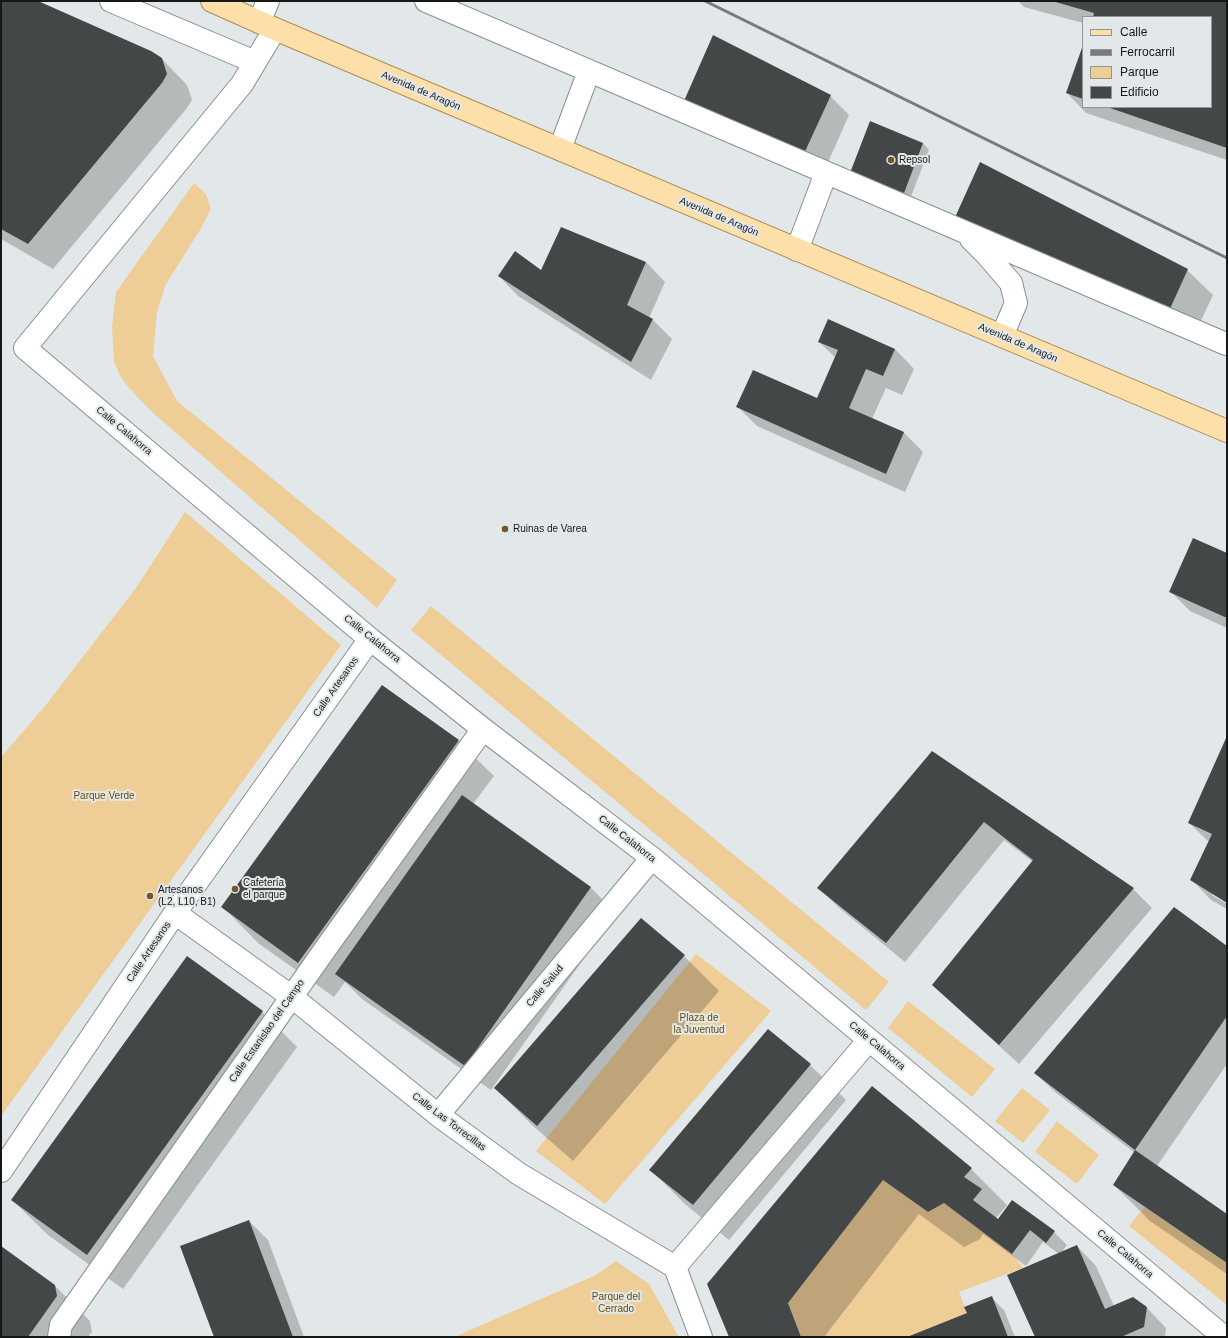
<!DOCTYPE html>
<html>
<head>
<meta charset="utf-8">
<style>
	body { margin:0 }
	#map { position:relative; width:1228px; height:1338px; overflow:hidden; background:#e2e8e9; font-family:Arial,sans-serif }
	canvas { display:block }
	.frame { position:absolute; inset:0; border:2px solid #161818; pointer-events:none }
	.legend { position:absolute; left:1082px; top:16px; width:130px; height:92px; box-sizing:border-box; background:#e2e8e9; border:1px solid #909595; margin:0; padding:5px 7px; list-style:none; font-size:12px; color:#161818 }
	.legend li { display:flex; align-items:center; gap:8px; height:20px }
	.legend b { width:20px; border:1px solid #909595 }
</style>
</head>
<body>
<div id="map">
<canvas width="1228" height="1338"></canvas>
<div class="frame"></div>
<ul class="legend">
<li><b style="height:5px;background:#fddfaa"></b>Calle</li>
<li><b style="height:5px;background:#777b7b"></b>Ferrocarril</li>
<li><b style="height:11px;background:#eecd97"></b>Parque</li>
<li><b style="height:11px;background:#434748"></b>Edificio</li>
</ul>
</div>
<script>
const c = document.querySelector('canvas').getContext('2d');
c.lineJoin = 'round';
function paint(path, color) {
  c.fillStyle = color;
  c.fill(path, 'evenodd');
}
function toPath(rows) {
  const path = new Path2D();
  for (const r of rows) {
    path.moveTo(r[0], r[1]);
    for (let i = 2; i < r.length; i += 2) path.lineTo(r[i], r[i + 1]);
  }
  return path;
}
function strokePath(path, color, width, dash) {
  c.strokeStyle = color;
  c.lineWidth = width;
  c.lineCap = dash ? 'butt' : 'round';
  c.setLineDash(dash || []);
  c.stroke(path);
}
function drawText(font, color, halo, rows, align = 'center') {
  c.font = font + ' Arial,sans-serif';
  c.lineWidth = 4;
  c.setLineDash([]);
  c.textBaseline = 'middle';
  c.strokeStyle = halo;
  c.fillStyle = color;
  for (const [text, x, y, turn = 0] of rows) {
    c.save();
    c.translate(x, y);
    c.rotate((+turn || 0) * Math.PI / 180);
    c.textAlign = isNaN(turn) ? turn : align;
    if (halo) c.strokeText(text, 0, 0);
    c.fillText(text, 0, 0);
    c.restore();
  }
}
paint(toPath([
	[194,183,206,194,211,209,200,230,166,284,157,312,153,356,177,401,397,580,377,608,151,411,130,389,120,376,114,361,113,343,112,327,116,292],
	[185,512,341,645,1,1116,1,757,45,706,136,588],
	[431,606,889,982,866,1010,411,630],
	[696,954,771,1011,605,1204,536,1151],
	[908,1001,995,1069,972,1097,888,1028],
	[1022,1088,1050,1110,1023,1143,995,1121],
	[1057,1121,1099,1155,1077,1184,1035,1152],
	[883,1180,928,1212,944,1203,1012,1254,1023,1268,959,1292,967,1313,907,1337,801,1337,788,1303],
	[1145,1207,1227,1263,1227,1305,1129,1226],
	[616,1261,649,1284,679,1337,454,1337,596,1275]
]), '#eecd97');
paint(toPath([
	[1,1,36,1,162,59,187,85,192,100,187,108,53,269,1,239],
	[1018,1,1227,1,1227,160,1086,113,1067,93,1083,47,1083,107,1211,107,1211,17,1083,17,1083,23,1024,7],
	[713,36,830,96,849,115,822,176],
	[923,143,929,150,910,199,857,179],
	[978,249,1187,270,1213,295,1194,336],
	[646,262,665,282,649,318,653,320,672,339,651,380,518,296,499,276],
	[819,342,895,349,914,369,902,395,886,388,872,419,904,433,923,452,905,492,757,426,738,407,818,399,836,358],
	[1227,554,1227,628,1190,611,1170,591],
	[1227,738,1227,901,1212,892,1212,895,1227,904,1227,909,1211,900,1192,880,1209,842,1189,823],
	[458,741,494,776,473,804,591,888,616,913,491,1090,362,999,345,982,334,997,258,943,223,907],
	[933,752,1133,889,1152,908,1019,1064,953,1004,934,985,1033,862,1004,840,905,962,838,907,819,888],
	[1227,947,1227,1064,1157,1166,1227,1215,1227,1274,1150,1221,1114,1185,1135,1153,1055,1092,1035,1073],
	[684,956,719,991,573,1161,531,1124,495,1088],
	[262,1012,297,1047,123,1289,48,1235,12,1200],
	[768,1030,810,1065,846,1100,729,1240,686,1205,651,1170],
	[872,1088,971,1169,1007,1205,996,1218,998,1220,1013,1201,1054,1232,1067,1245,1061,1253,1077,1246,1096,1266,1114,1306,1147,1308,1166,1328,1165,1337,1037,1337,1059,1254,1043,1242,1026,1266,983,1234,980,1239,964,1247,919,1214,824,1337,730,1337],
	[249,1221,268,1240,304,1337,216,1337],
	[1,1247,54,1285,90,1321,92,1332,88,1337,1,1337],
	[991,1297,1004,1310,1015,1337,909,1337,968,1314]
]), '#0003');
paint(toPath([
	[1,1,38,1,151,51,162,58,167,74,162,83,28,244,1,229],
	[1052,1,1227,1,1227,148,1107,107,1211,107,1211,17,1093,17,1094,13],
	[713,35,831,95,802,158,684,101],
	[1083,45,1083,99,1066,93],
	[870,121,923,143,904,193,850,173],
	[980,162,1188,269,1169,311,952,224],
	[561,227,646,262,627,305,653,319,631,362,498,276,515,251,541,270],
	[828,319,895,349,883,376,866,369,849,408,904,432,886,474,736,407,753,370,817,398,838,350,818,342],
	[1193,538,1227,553,1227,618,1169,592],
	[382,685,459,740,298,963,221,907],
	[1227,736,1227,903,1190,880,1212,834,1188,823],
	[932,751,1134,888,999,1045,932,985,1033,860,984,822,886,943,817,888],
	[462,795,591,887,465,1066,335,974],
	[1174,907,1227,946,1227,1016,1135,1150,1034,1073],
	[641,918,685,955,537,1126,494,1088],
	[187,956,263,1011,87,1255,11,1200],
	[768,1029,811,1064,693,1205,649,1170],
	[872,1086,972,1168,964,1177,982,1189,973,1200,998,1219,1012,1200,1055,1231,1046,1243,1030,1230,1012,1254,944,1203,928,1212,883,1180,788,1303,801,1337,729,1337,707,1284],
	[1135,1150,1227,1214,1227,1263,1113,1185],
	[249,1220,293,1337,214,1337,180,1246],
	[1077,1245,1105,1309,1133,1297,1147,1307,1144,1327,1121,1337,1035,1337,1007,1275],
	[1,1246,55,1285,57,1296,28,1337,1,1337],
	[992,1296,1008,1337,907,1337,967,1313,964,1307]
]), '#434748');
const minor = toPath([
	[111,1,255,62],
	[426,1,1226,344],
	[259,22,268,1],
	[275,29,242,84,25,348,370,639,483,729,652,858,1224,1337],
	[560,149,589,71],
	[971,239,987,255,1011,283,1016,303,1002,336],
	[797,250,826,173],
	[175,913,292,997,438,1115,519,1174,675,1267,701,1337],
	[438,1115,652,858],
	[1,1171,175,913,370,639],
	[675,1267,869,1040],
	[59,1337,61,1325,326,948,483,729]
]);
const major = toPath([
	[212,1,275,29,1227,431]
]);
strokePath(minor, '#8a8f90', 24);
strokePath(major, '#ac8b52', 24);
strokePath(minor, '#fff', 22);
strokePath(major, '#fddfaa', 22);
strokePath(toPath([
	[705,1,1227,258]
]), '#777b7b', 3);
for (const [x, y, r, color] of [
	[891,160,4,"#715729"],
	[505,529,4,"#715729"],
	[235,889,4,"#715729"],
	[150,896,4,"#715729"]
]) {
  const dot = new Path2D();
  dot.arc(x, y, r, 0, 2 * Math.PI);
  c.fillStyle = color;
  c.fill(dot);
  strokePath(dot, '#e2e8e9', 1.5);
}
drawText('10px', '#161818', '#e2e8e9', [
	["Avenida de Aragón",421,91,23],
	["Avenida de Aragón",719,217,23],
	["Avenida de Aragón",1018,343,23],
	["Calle Calahorra",124,431,40],
	["Calle Calahorra",372,639,39],
	["Calle Artesanos",336,687,-55],
	["Calle Calahorra",627,839,38],
	["Calle Artesanos",149,952,-56],
	["Calle Salud",545,986,-50],
	["Calle Estanislao del Campo",267,1031,-55],
	["Calle Calahorra",877,1046,40],
	["Calle Las Torrecillas",449,1122,37],
	["Calle Calahorra",1125,1254,40]
]);
drawText('10px', '#161818', '#e2e8e9', [
	["Repsol",899,160],
	["Ruinas de Varea",513,529],
	["Cafetería",243,883],
	["el parque",243,895],
	["Artesanos",158,890],
	["(L2, L10, B1)",158,902]
], 'left');
drawText('10px', '#6b4c07', '#e2e8e9', [
	["Parque Verde",104,796],
	["Plaza de",699,1018],
	["la Juventud",699,1030],
	["Parque del",616,1297],
	["Cerrado",616,1309]
]);
</script>
</body>
</html>
